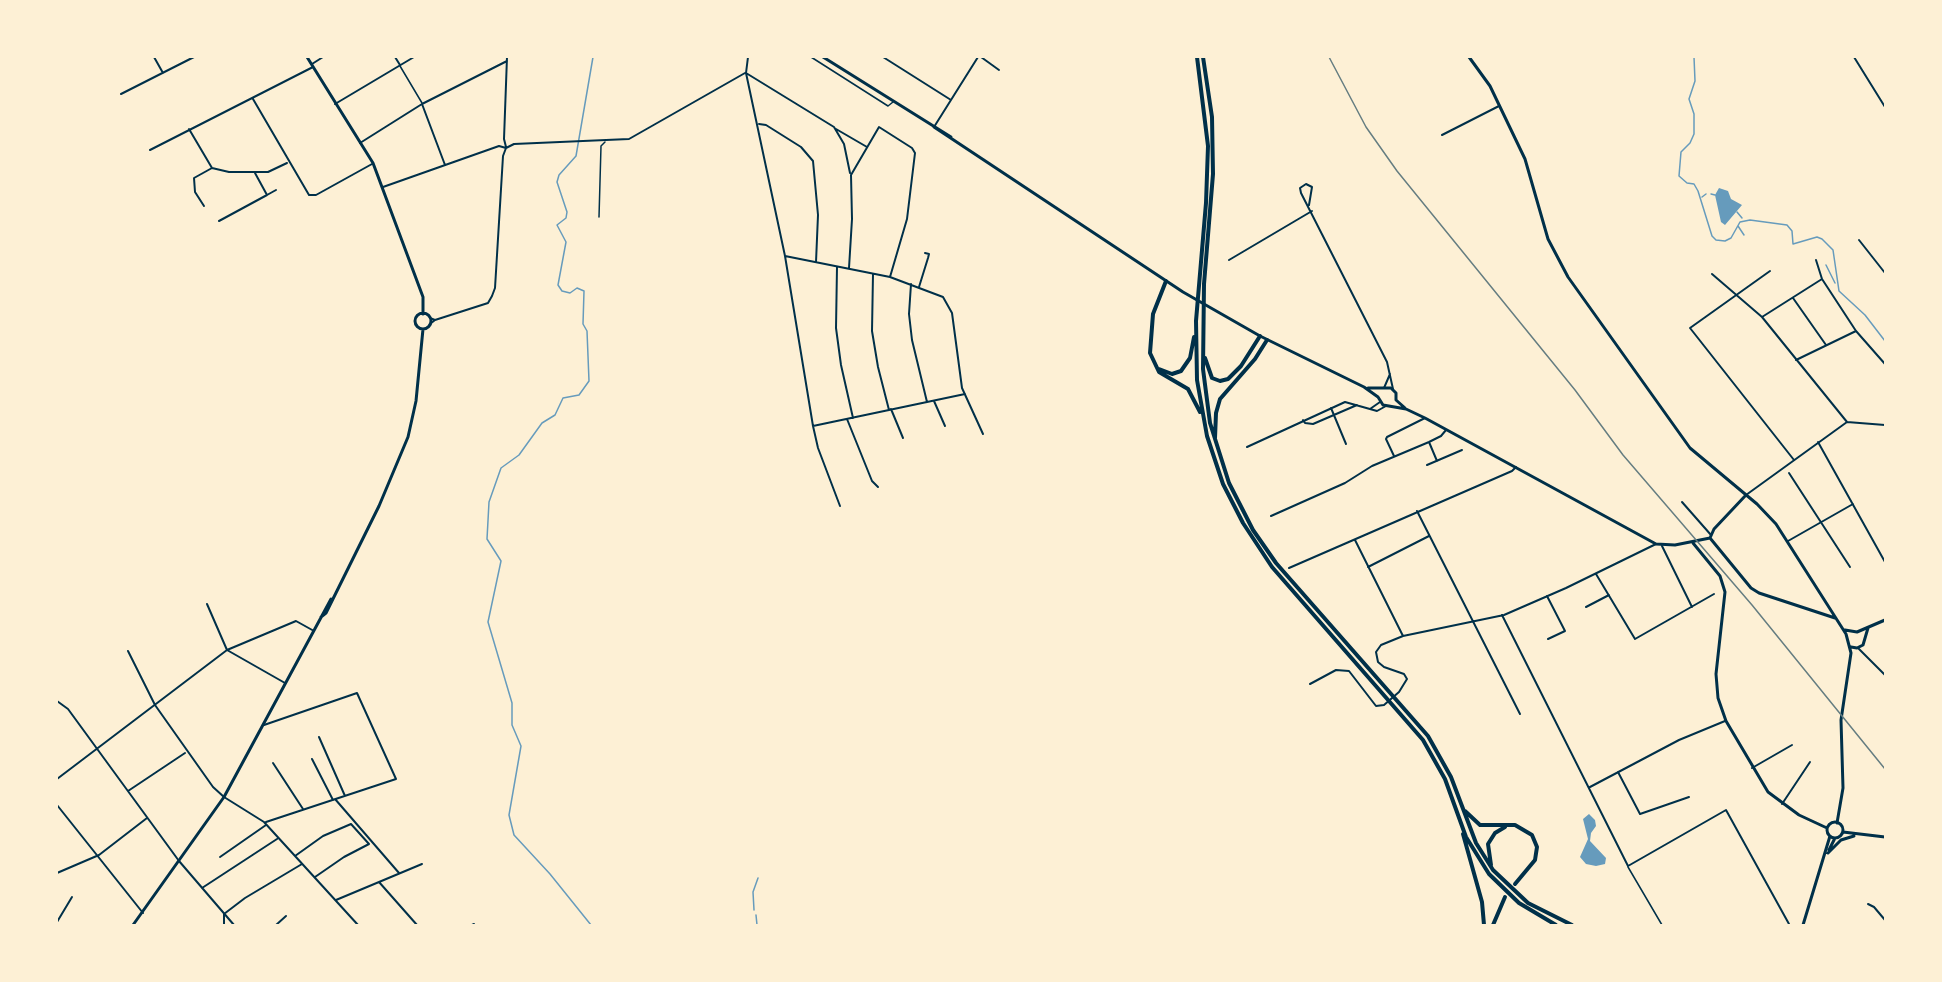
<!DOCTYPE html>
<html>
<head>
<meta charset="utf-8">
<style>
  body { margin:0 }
  #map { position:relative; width:1942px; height:982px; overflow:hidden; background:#fdf0d5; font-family:Mulish,sans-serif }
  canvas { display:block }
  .frame { position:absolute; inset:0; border:58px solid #fdf0d5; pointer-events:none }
</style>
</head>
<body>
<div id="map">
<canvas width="1942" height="982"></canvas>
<div class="frame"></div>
</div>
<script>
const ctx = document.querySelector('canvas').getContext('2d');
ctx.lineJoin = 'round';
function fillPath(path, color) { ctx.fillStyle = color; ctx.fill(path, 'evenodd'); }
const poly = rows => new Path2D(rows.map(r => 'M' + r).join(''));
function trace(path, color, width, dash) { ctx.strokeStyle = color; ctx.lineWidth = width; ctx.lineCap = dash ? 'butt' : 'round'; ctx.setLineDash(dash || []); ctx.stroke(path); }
fillPath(poly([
  [1719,188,1728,191,1731,199,1742,205,1725,225,1721,222,1715,195],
  [1589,814,1595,820,1596,826,1591,833,1590,841,1606,858,1605,864,1596,866,1586,864,1580,857,1588,839,1583,819]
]), '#669bbc');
trace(poly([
  [1694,57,1695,81,1689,99,1694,114,1694,134,1690,143,1681,152,1679,176,1687,183,1694,184,1698,191,1712,236,1716,240,1725,241,1731,238,1740,222,1750,220,1787,225,1792,231,1793,244,1817,237,1822,239,1833,250,1839,291,1865,315,1885,341],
  [1711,194,1715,195],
  [1702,197,1706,194],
  [1737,212,1742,218],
  [1738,226,1744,235],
  [1826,265,1835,283],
  [754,910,753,892,758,878],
  [756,915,757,925],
  [591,925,550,874,514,835,509,815,521,746,512,725,512,703,488,622,501,561,487,539,489,502,501,468,519,455,542,423,555,415,563,398,579,395,589,381,587,331,583,324,584,291,577,288,570,293,562,291,558,285,566,242,557,225,566,218,567,212,557,182,559,175,576,156,593,57]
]), '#669bbc', 1.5);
trace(poly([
  [811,57,888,106,893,102],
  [400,66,422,103],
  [599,217,601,146,605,142],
  [1628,867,1662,925]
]), '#003049', 1.5);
trace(poly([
  [154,57,163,73],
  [395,57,400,65],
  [748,57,746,73,785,256,813,426,818,448,840,506],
  [883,57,951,100],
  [981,57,999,70],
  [1854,57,1885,107],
  [312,64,323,57],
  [746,73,834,127,844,144,850,173],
  [121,94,194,57],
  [253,99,309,195,316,195,372,164],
  [335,104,414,57],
  [422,104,445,165],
  [759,124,766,125,801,147,813,161,818,215,816,262],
  [934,127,978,57],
  [189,129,212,168,229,172,268,172,287,163],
  [836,129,867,147],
  [1442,135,1499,106],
  [360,143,422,104,507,61],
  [506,147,504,139,507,57],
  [506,148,514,144,629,139,745,73],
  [150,150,313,67],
  [383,187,499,146,506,148],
  [267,195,276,190],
  [1309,205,1312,187,1306,184,1300,188,1301,193,1387,362,1393,389],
  [204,206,195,192,194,178,212,168],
  [219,221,267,195,255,173],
  [1859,240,1885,273],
  [785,256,890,277,943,297,952,313,962,388,983,434],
  [1229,260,1312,211],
  [1816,260,1822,279,1856,331,1885,364],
  [837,267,836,328,841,365,853,418],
  [849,268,852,219,851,175,879,127,912,148,915,153,907,219,890,277],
  [1770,271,1690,328,1794,460],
  [873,274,872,331,878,367,889,410],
  [1712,274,1762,317,1847,422],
  [911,284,909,314,912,340,927,402],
  [919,287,928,258,929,254,925,253],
  [1793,298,1826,345],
  [1762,317,1822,279],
  [430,318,435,320],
  [430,324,435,320,488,303,492,296,495,288,503,156,506,148],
  [1796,360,1856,331],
  [1384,388,1390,374],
  [934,401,945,426],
  [1331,408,1346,444],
  [891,409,903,438],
  [1370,409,1380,402],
  [847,419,872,481,878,487],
  [1303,420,1305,423,1313,424,1357,405],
  [813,426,965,394],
  [1429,442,1437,461],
  [1818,442,1885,562],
  [1247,447,1345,402,1377,411,1386,406],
  [1394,456,1386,439,1387,437,1425,418],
  [1427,465,1462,450],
  [1789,473,1850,567],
  [1746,495,1847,422,1885,425],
  [1682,502,1711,535],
  [1417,511,1520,714],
  [1271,516,1345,483,1372,466,1429,442,1441,436,1446,430],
  [1355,540,1403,636],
  [1788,541,1853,504],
  [1662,546,1692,607],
  [1368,567,1429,536],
  [1289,568,1512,471,1516,467],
  [1596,574,1635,639,1714,594],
  [1547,596,1565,631,1548,639],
  [207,604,227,650,285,683],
  [1586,607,1609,595],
  [1502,615,1628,866,1726,810,1789,924],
  [1858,648,1885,675],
  [128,651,155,705,213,787,224,797,264,822,358,925],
  [1310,684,1336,670,1349,671,1376,706,1384,705,1399,692,1407,679,1404,674,1384,667,1378,662,1376,652,1381,645,1403,636,1504,615,1566,588,1656,544],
  [57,701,68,709,179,861,234,925],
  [264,725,357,693,396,779,266,822],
  [319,737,345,796],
  [312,759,333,800],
  [273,763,303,809],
  [1752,768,1792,745],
  [1618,772,1640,814,1689,797],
  [57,779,227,650,296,621,314,631],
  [1590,787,1679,740,1725,721],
  [128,791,185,753],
  [335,799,399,873],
  [1782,804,1810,762],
  [57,805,143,913],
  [295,856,323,836,351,824,369,844,344,857,315,877],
  [220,857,266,825],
  [57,873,99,855,147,818],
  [379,882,417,925],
  [202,888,277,839],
  [336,900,422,864],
  [1868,904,1874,907,1885,920],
  [57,922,72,897],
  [224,925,224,914,245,898,302,864],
  [276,925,286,916],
  [472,925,474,924]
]), '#003049', 2);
trace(poly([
  [307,57,373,163,423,297,423,314],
  [823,57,951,137],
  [1469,57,1490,86,1525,159,1548,239,1568,277,1690,448,1757,504,1776,524,1846,634,1851,653,1841,720,1843,788,1837,823],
  [934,127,1183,292,1260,336,1364,387,1378,397,1383,405,1406,409,1425,418,1656,544,1675,545,1710,538],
  '415 321a8 8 0 1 1 16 0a8 8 0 1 1-16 0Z',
  [1368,388,1391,388,1396,393,1396,400,1405,408],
  [1710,538,1751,588,1759,593,1835,618],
  [1710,538,1714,529,1746,495],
  [1693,543,1720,576,1725,592,1716,674,1718,698,1726,721,1768,792,1799,815,1827,828],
  [321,617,326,613,379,506,408,437,416,401,423,329],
  [1845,630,1857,632,1885,620],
  [1851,647,1857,648,1863,645,1868,628],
  '1827 830a8 8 0 1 1 16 0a8 8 0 1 1-16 0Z',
  [1843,832,1885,837],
  [1829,850,1835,838],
  [1828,853,1841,840,1854,836],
  [133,925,224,797,331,599],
  [1803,925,1830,836]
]), '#003049', 3);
trace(poly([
  [1197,57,1208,146,1206,203,1196,321,1197,380,1207,436,1223,484,1243,523,1272,567,1423,740,1445,779,1466,837,1489,874,1519,903,1556,925],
  [1203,57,1212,117,1213,174,1204,284,1203,369,1210,423,1229,483,1253,530,1276,563,1428,736,1451,777,1476,843,1493,870,1528,903,1572,925],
  [1166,281,1153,314,1150,353,1159,372,1188,389,1200,412],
  [1205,358,1212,378,1220,381,1228,379,1241,366,1260,336],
  [1159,369,1172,374,1181,371,1190,358,1194,337],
  [1215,438,1216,413,1220,399,1255,359,1267,340],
  [1465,811,1480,825,1515,825,1532,835,1537,847,1535,860,1515,884],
  [1463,834,1482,902,1484,925],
  [1491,865,1488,844,1495,833,1505,827],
  [1493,925,1505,897]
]), '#003049', 4);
trace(poly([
  [1329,57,1366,127,1397,171,1575,390,1623,455,1752,605,1885,769]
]), '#657d81', 1.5);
</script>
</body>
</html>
